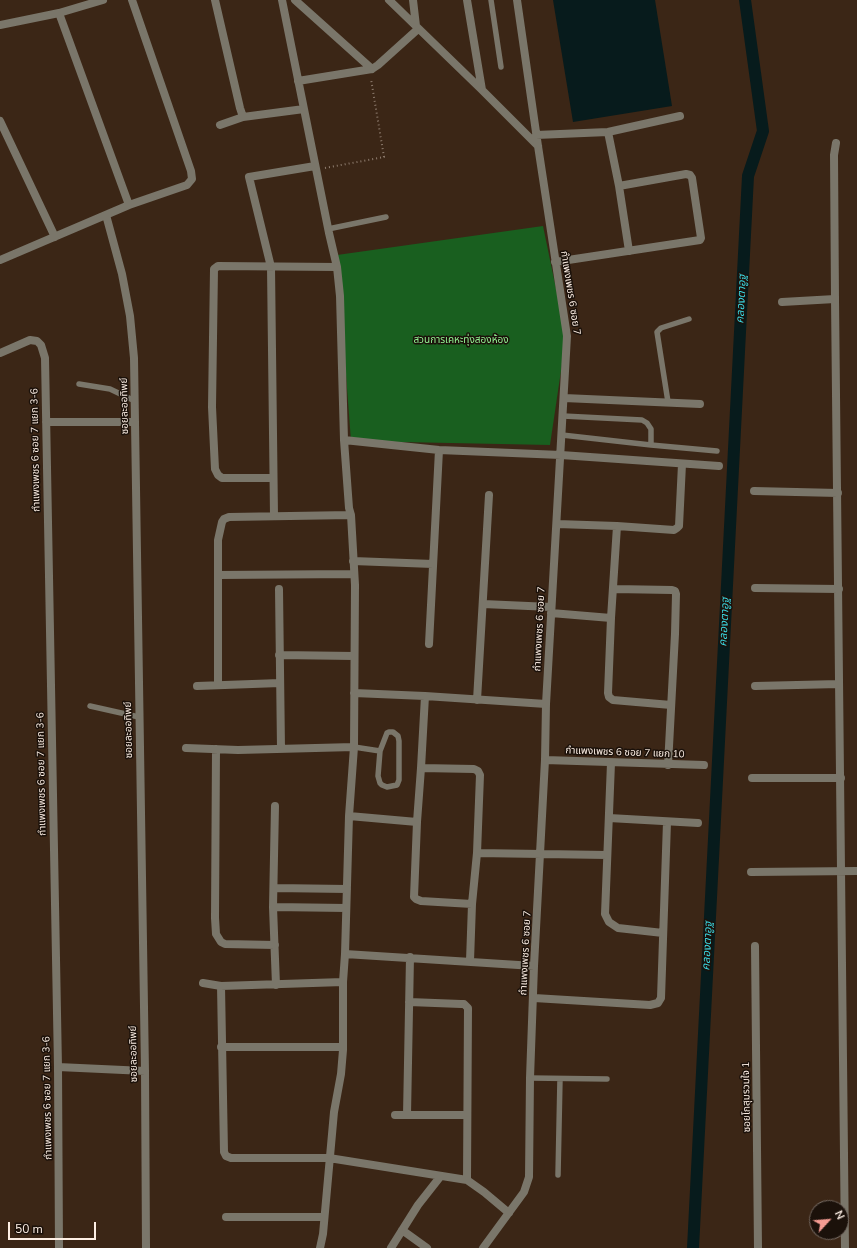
<!DOCTYPE html>
<html>
<head>
<meta charset="utf-8">
<style>
  body { margin:0 }
  #map { position:relative; width:857px; height:1248px; overflow:hidden; background:#3b2616; font-family:"Nunito Sans",sans-serif }
  canvas { display:block }
  .north { position:absolute; left:809px; top:1200px; width:40px; height:40px; box-sizing:border-box; background:#1b110a; border:1px solid #756a62; border-radius:50%; rotate:64deg; font-size:11px; font-weight:700; line-height:16px; text-align:center; color:#fdefe5 }
  .north::after { content:''; display:block; margin:auto; width:14px; height:18px; background:#f59c93; clip-path:polygon(50% 0,100% 100%,50% 72%,0 100%) }
  .scale { position:absolute; left:8px; top:1222px; width:88px; height:18px; box-sizing:border-box; border:2px solid #fdefe5; border-top:0; padding-left:5px; font-size:12px; line-height:14px; white-space:nowrap; color:#fdefe5; -webkit-text-stroke:3px #1b110a; paint-order:stroke }
</style>
</head>
<body>
<div id="map">
<canvas width="857" height="1248"></canvas>
<div class="north">N</div>
<div class="scale">50 m</div>
</div>
<script>
const ctx = document.querySelector('canvas').getContext('2d');
ctx.lineJoin = 'round';
function fillPath(path, color) { ctx.fillStyle = color; ctx.fill(path, 'evenodd'); }
const poly = rows => new Path2D(rows.map(r => 'M' + r).join(''));
function trace(path, color, width, dash) { ctx.strokeStyle = color; ctx.lineWidth = width; ctx.lineCap = dash ? 'butt' : 'round'; ctx.setLineDash(dash || []); ctx.stroke(path); }
function label(font, color, halo, rows, align = 'center') {
  ctx.font = font + ' "Nunito Sans","Noto Sans Thai",sans-serif'; ctx.lineWidth = 3; ctx.setLineDash([]); ctx.textBaseline = 'middle'; ctx.strokeStyle = halo; ctx.fillStyle = color; for (const [text, x, y, turn = 0] of rows) {
    ctx.save(); ctx.translate(x, y); ctx.rotate((+turn || 0) * Math.PI / 180); ctx.textAlign = isNaN(turn) ? turn : align; if (halo) ctx.strokeText(text, 0, 0); ctx.fillText(text, 0, 0); ctx.restore();
  }
}
fillPath(poly([
  [543,226,566,337,550,445,351,441,337,255]
]), '#195f1f');
fillPath(poly([
  [553,0,655,0,672,106,573,122]
]), '#071b1c');
trace(poly([
  [693,1248,748,176,763,131,745,0]
]), '#071b1c', 12);
trace(poly([
  [325,168,384,157,371,79]
]), '#8d7b6d', 2, [1, 3]);
trace(poly([
  [491,0,501,67],
  [328,229,386,217],
  [79,384,110,389,135,401],
  [668,402,657,332,661,328,689,319],
  [563,416,642,420,647,423,651,429,651,445],
  [562,435,651,445,717,451],
  [90,706,139,717],
  [354,747,380,751,387,733,389,732,393,732,398,736,399,741,399,780,397,785,387,787,382,785,380,783,378,776,380,751],
  [530,1078,607,1079],
  [558,1175,560,1079]
]), '#7a766a', 5.5);
trace(poly([
  [215,0,240,108,243,117,304,109],
  [282,0,329,233,337,267,340,296,344,440,349,508,351,515,355,585,354,747,349,816,345,954,343,982,343,1050,341,1074,334,1112,323,1234,320,1248],
  [295,0,372,69],
  [389,0,482,90],
  [413,0,416,26],
  [467,0,482,90,538,146],
  [59,13,129,205],
  [0,25,59,13,103,0],
  [298,81,372,69,378,65,418,29],
  [0,121,55,237],
  [220,125,243,117],
  [608,132,619,186,629,251],
  [536,135,608,132,680,116],
  [836,143,834,155,835,299,845,1248],
  [106,215,122,274,130,316,134,358,145,1071,146,1248],
  [0,260,129,205,187,185,192,179,191,171,132,0],
  [555,262,700,240,701,238,692,178,690,175,686,174,619,186],
  [782,302,835,299],
  [0,353,30,340,37,341,41,345,45,358,58,1067,59,1248],
  [564,398,700,404],
  [46,422,135,422],
  [344,440,439,450,561,455,719,466],
  [273,478,222,478,218,475,215,469,212,407,214,269,218,266,337,267],
  [754,491,838,493],
  [274,516,271,267,249,177,315,166],
  [557,524,617,526,674,530,677,528,679,526,682,464],
  [617,526,611,618,608,693,609,697,613,700,671,705],
  [353,561,433,564],
  [218,575,354,574],
  [755,588,839,589],
  [279,589,281,749],
  [614,589,672,590,675,591,676,594,675,634,668,765],
  [483,604,551,607],
  [551,613,611,618],
  [429,644,439,450],
  [279,655,354,656],
  [218,685,218,540,222,522,224,519,229,517,351,515],
  [197,686,280,683],
  [755,686,839,684],
  [354,693,425,696,546,704],
  [425,696,421,768,417,822,414,897,416,899,421,901,472,904],
  [477,700,489,495],
  [186,748,238,750,354,747],
  [216,749,215,918,216,934,221,942,225,944,275,945],
  [545,760,704,765],
  [611,763,605,914,609,922,618,928,663,933],
  [421,768,474,769,478,771,480,775,477,853],
  [752,778,841,778],
  [275,806,273,907,276,985],
  [349,816,417,822],
  [609,818,698,823],
  [751,872,857,871],
  [274,888,347,889],
  [273,907,346,908],
  [755,946,758,1248],
  [345,954,534,966],
  [470,961,472,904,477,853,607,855],
  [203,983,221,986,343,982],
  [221,986,224,1152,226,1156,231,1158,329,1158,467,1180,484,1192,509,1213],
  [534,998,650,1005,658,1003,661,998,667,822],
  [409,1002,461,1004,464,1004,468,1008,467,1180],
  [221,1047,343,1047],
  [58,1067,145,1071],
  [395,1115,467,1115],
  [407,1115,410,957],
  [226,1217,324,1217],
  [402,1230,427,1248],
  [391,1248,418,1205,440,1177],
  [483,1248,524,1192,529,1177,530,1078,534,966,545,760,546,704,567,336,538,146,517,0]
]), '#7a766a', 8);
label('10px', '#fdefe5', '#1b110a', [
  ["กำแพงเพชร 6 ซอย 7",570,293,81],
  ["ซอยละออทิพย์",125,406,-91],
  ["กำแพงเพชร 6 ซอย 7 แยก 3-6",36,450,-91],
  ["กำแพงเพชร 6 ซอย 7",540,629,-87],
  ["ซอยละออทิพย์",129,730,-91],
  ["กำแพงเพชร 6 ซอย 7 แยก 10",625,753,2],
  ["กำแพงเพชร 6 ซอย 7 แยก 3-6",42,774,-91],
  ["กำแพงเพชร 6 ซอย 7",526,953,-87],
  ["ซอยละออทิพย์",134,1054,-91],
  ["ซอยโกสุมรวมใจ 1",747,1097,-91],
  ["กำแพงเพชร 6 ซอย 7 แยก 3-6",48,1098,-91]
]);
label('10px', '#93f494', '#1b110a', [
  ["สวนการเคหะทุ่งสองห้อง",461,341]
]);
label('italic 11px', '#3bdce7', '#1b110a', [
  ["คลองตาอูฐ",742,299,-87],
  ["คลองตาอูฐ",725,622,-87],
  ["คลองตาอูฐ",708,946,-87]
]);
</script>
</body>
</html>
